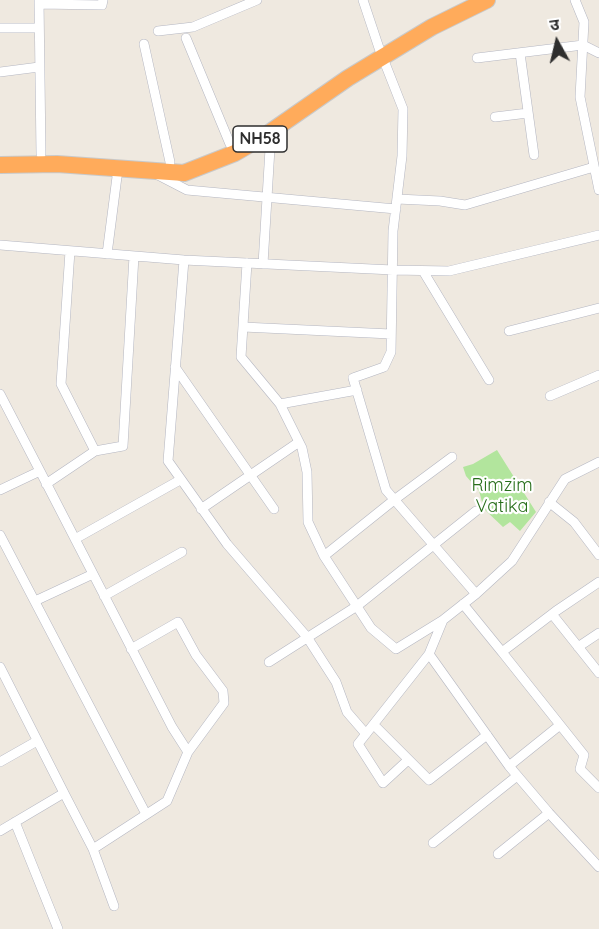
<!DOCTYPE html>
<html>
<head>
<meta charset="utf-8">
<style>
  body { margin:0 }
  #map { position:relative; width:599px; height:929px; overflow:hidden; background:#efe9e0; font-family:Quicksand,"Noto Sans Devanagari",sans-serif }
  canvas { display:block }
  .north { position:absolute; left:527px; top:12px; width:60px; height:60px; -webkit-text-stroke:4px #fff; paint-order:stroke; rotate:352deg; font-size:16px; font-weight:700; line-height:24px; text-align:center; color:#2e2e2e }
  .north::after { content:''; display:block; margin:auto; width:21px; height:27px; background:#2e2e2e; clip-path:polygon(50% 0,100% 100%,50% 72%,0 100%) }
</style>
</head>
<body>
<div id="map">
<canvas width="599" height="929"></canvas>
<div class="north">उ</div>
</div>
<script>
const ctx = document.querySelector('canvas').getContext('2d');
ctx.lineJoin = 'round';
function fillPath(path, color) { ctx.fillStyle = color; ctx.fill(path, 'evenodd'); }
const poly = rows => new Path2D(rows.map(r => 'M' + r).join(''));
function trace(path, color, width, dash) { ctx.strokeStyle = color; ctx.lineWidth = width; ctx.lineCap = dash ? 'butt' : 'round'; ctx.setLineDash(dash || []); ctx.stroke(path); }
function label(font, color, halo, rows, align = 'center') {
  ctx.font = font + ' Quicksand,sans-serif'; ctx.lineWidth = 4.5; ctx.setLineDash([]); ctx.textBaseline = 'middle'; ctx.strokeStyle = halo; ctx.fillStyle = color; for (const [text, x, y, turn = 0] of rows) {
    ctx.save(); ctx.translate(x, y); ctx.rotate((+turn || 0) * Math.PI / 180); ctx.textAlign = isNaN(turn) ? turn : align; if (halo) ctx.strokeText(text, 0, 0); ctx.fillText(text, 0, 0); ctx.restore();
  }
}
fillPath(poly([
  [497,450,536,512,520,531,510,522,503,527,484,509,479,491,466,476,463,467,473,464]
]), '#b2e59d');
const street = poly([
  [39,0,41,154],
  [363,0,379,48,403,109,402,156,393,231,391,352,384,367,353,378,386,490,476,594,512,561,565,479,599,462],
  [575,0,584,22,580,97,599,190],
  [39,4,102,5,103,0],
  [0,28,39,28],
  [158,31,193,27,257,0],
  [186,38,230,144],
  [144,44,170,162],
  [520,53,534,155],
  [477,58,583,45,599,53],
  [0,72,39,67],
  [495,117,528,113],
  [158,175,187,190,396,209],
  [397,199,440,201,465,205,594,167],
  [0,245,184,260,393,270,449,271,599,235],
  [70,251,61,384,95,451],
  [107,254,118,169],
  [184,260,168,461,227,544,307,637,336,682,347,712,366,734],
  [247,263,241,357,280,404,357,390],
  [263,264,271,132],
  [423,271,489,380],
  [243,327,391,334],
  [509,331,599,308],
  [175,367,274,509],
  [0,394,40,471,0,490],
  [550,396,599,375],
  [280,404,302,448,307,472,308,522,324,556,371,628,396,649,443,620],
  [40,471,172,727,188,752,167,801,93,849,64,793],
  [46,484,95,451,123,446,134,256],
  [549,502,574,522,599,555],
  [201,509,299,442],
  [0,535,146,814],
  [75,539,180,480],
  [324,556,394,500,452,457],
  [599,582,556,611,502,652,584,755,580,769,599,788],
  [104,596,182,552],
  [35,601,93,574],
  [463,604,502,652],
  [552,614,599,673],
  [578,647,599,633],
  [131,649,178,622,196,655,223,691,224,703,188,752],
  [429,654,509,766,549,813,599,867],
  [269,662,357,606,476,511],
  [0,667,64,793,0,831],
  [374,725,429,780,487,735],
  [408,760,383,783,358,744,429,654,443,620,476,594],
  [0,762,37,741],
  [509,766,560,725],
  [15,822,58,929],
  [433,843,517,776],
  [93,849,114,906],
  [498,854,549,813]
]);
const highway = poly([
  [0,165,57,164,184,173,235,153,266,135,348,78,432,27,487,0]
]);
trace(street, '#b4b6c1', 10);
trace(highway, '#c9c9c9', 18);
trace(street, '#fff', 9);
trace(highway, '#ffab5b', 16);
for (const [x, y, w] of [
  [260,139,54]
]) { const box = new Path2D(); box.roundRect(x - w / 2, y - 13, w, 26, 4.5); ctx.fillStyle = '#fff'; ctx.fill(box); trace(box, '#2e2e2e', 1.5); }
label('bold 16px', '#2e2e2e', null, [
  ["NH58",260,139]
]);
label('18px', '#276e1a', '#fff', [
  ["Rimzim",502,486],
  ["Vatika",502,507]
]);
</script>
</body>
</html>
